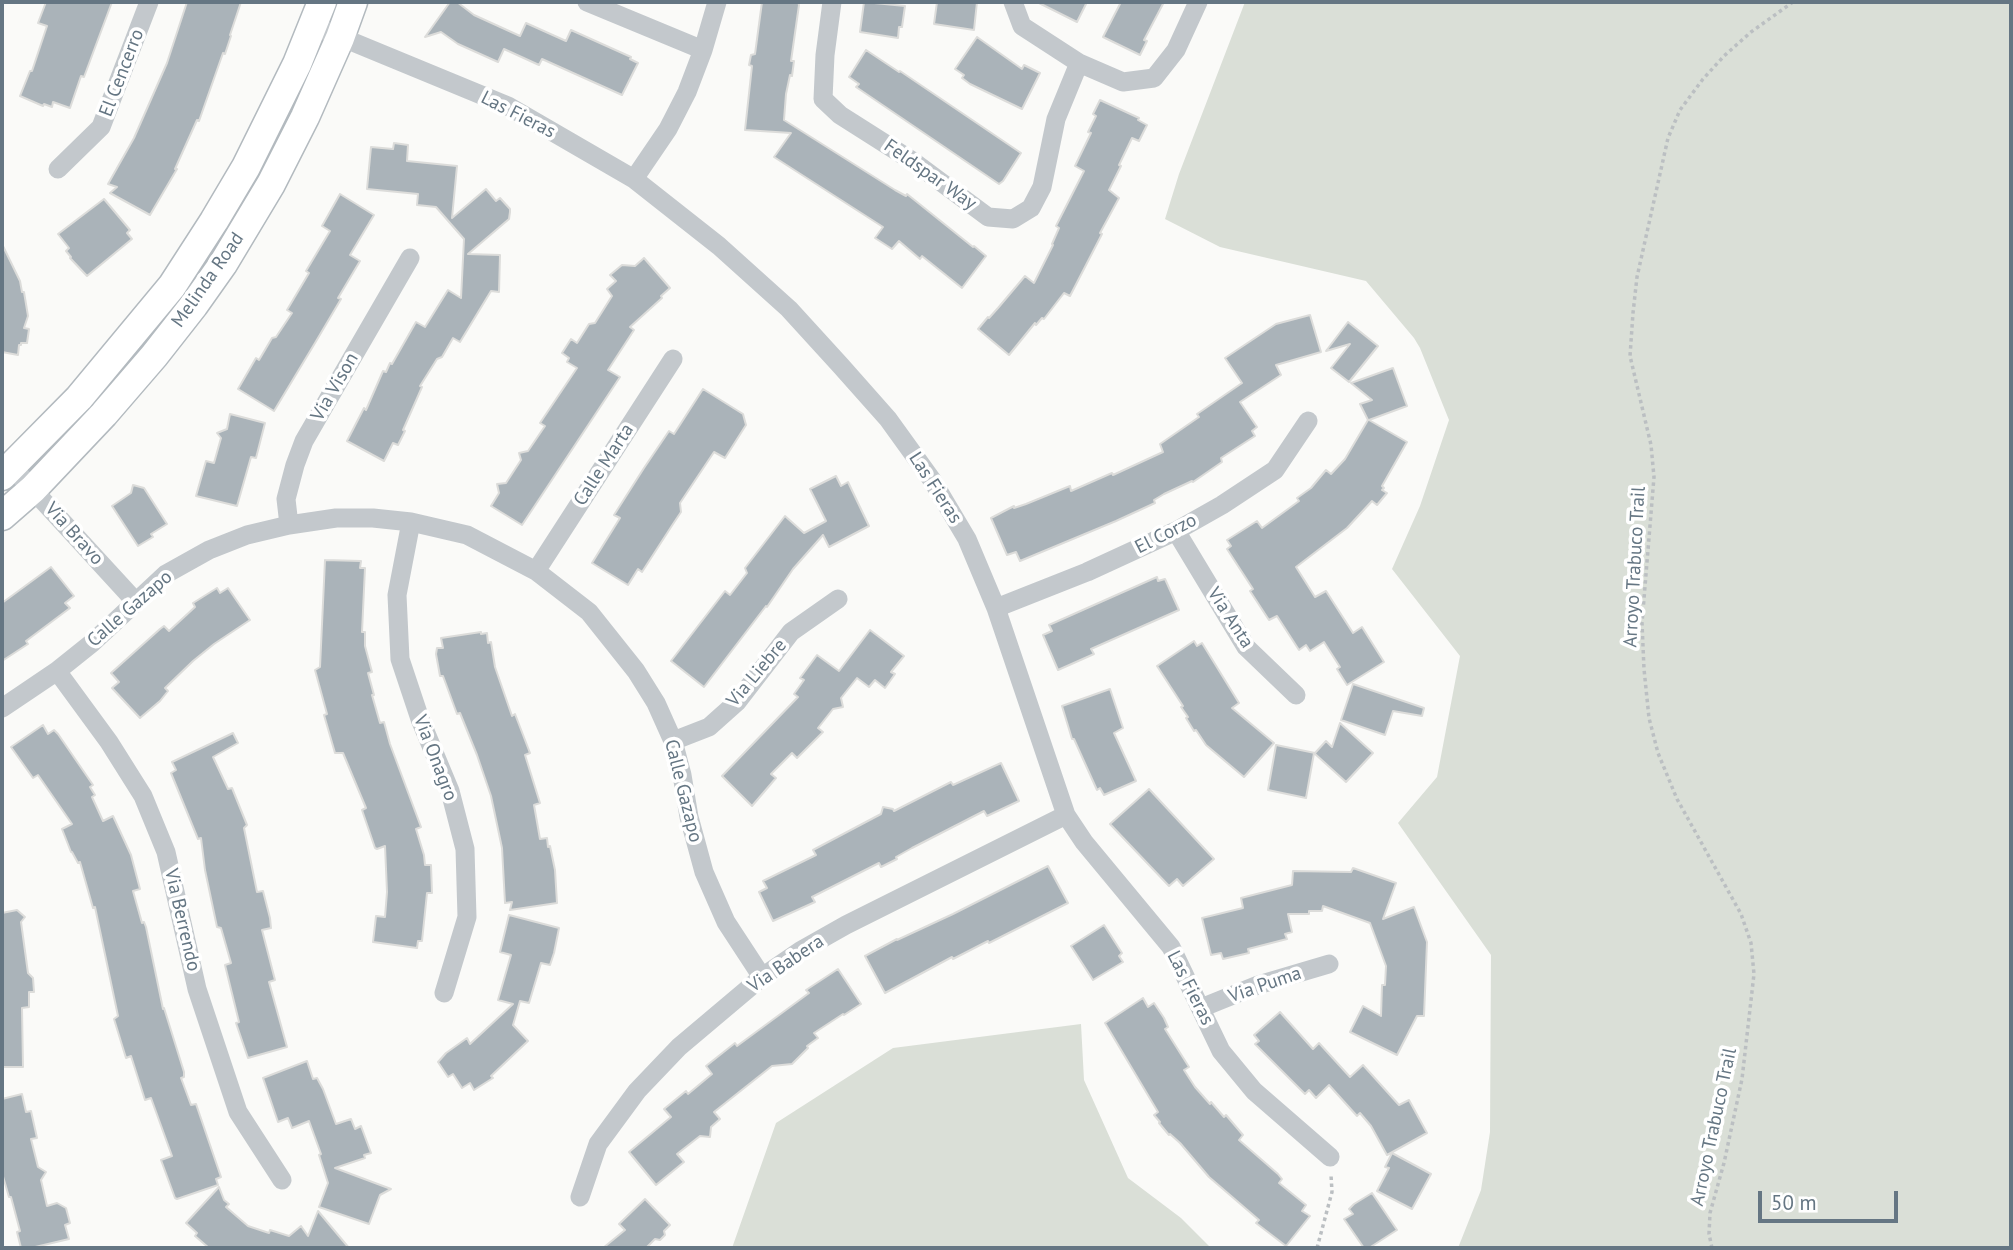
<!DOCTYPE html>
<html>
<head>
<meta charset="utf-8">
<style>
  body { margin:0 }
  #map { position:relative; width:2013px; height:1250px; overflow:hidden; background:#fafaf8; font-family:"PT Sans",sans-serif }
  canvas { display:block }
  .frame { position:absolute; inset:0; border:4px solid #657683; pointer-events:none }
  .scale { position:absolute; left:1758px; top:1191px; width:140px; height:32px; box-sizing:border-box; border:4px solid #657683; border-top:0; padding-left:9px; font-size:21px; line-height:24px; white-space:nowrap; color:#657683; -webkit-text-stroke:5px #fff; paint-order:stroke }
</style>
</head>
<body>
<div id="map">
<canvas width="2013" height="1250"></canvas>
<div class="frame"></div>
<div class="scale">50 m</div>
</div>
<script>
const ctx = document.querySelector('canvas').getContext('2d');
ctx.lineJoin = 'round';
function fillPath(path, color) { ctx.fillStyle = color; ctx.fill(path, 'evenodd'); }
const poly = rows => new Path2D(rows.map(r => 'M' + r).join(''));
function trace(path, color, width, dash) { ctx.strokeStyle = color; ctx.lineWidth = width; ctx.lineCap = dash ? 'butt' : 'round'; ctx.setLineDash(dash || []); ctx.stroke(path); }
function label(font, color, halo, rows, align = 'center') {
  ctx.font = font + ' "PT Sans",sans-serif'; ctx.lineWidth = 7; ctx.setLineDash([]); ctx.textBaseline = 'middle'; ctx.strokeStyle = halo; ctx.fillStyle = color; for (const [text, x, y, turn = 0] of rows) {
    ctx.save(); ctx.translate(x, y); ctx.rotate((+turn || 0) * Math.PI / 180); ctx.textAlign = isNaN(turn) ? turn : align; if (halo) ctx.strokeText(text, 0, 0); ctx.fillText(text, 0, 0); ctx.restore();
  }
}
fillPath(poly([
  [1245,2,2011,2,2011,1248,1458,1248,1481,1190,1490,1132,1491,955,1398,823,1437,777,1460,656,1392,569,1420,506,1449,420,1420,348,1414,338,1366,281,1220,247,1165,219,1179,174],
  [1081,1024,1084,1080,1128,1178,1181,1218,1211,1248,732,1248,776,1123,893,1048]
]), '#dadfd7');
const building = poly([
  [46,2,112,2,84,77,81,76,70,108,53,102,52,107,44,104,43,106,20,96,30,71,32,71,47,26,38,23,46,2],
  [187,2,241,2,230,35,231,36,225,54,223,53,199,121,197,120,179,160,175,169,177,169,150,215,110,193,117,187,108,184,134,138,167,63,187,2],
  [450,2,457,2,474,15,520,36,526,23,566,41,571,30,631,57,630,59,638,63,622,95,542,59,539,65,504,49,498,62,458,44,441,32,425,37,450,2],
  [762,2,798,2,799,5,791,61,794,61,792,76,790,75,786,94,784,120,895,190,906,196,907,194,973,247,974,246,986,256,962,288,922,256,920,259,899,241,892,249,875,238,883,227,774,157,791,133,745,130,752,66,749,65,751,55,755,54,762,2],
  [864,2,905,6,902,27,899,27,898,38,860,32,864,2],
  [937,2,977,2,974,30,934,24,937,2],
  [1037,2,1087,2,1077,22,1037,2],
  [1121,2,1164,2,1144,40,1147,41,1140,55,1103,37,1121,2],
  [977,37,1022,69,1024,65,1040,73,1022,109,970,84,962,78,964,75,955,69,977,37],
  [866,50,899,72,900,71,1021,153,1003,181,999,184,856,87,859,84,849,77,866,50],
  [1100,100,1139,118,1138,120,1147,125,1139,141,1132,138,1119,165,1121,166,1109,190,1119,198,1100,233,1102,234,1070,296,1064,293,1044,319,1042,318,1036,325,1035,323,1009,355,978,329,988,317,989,318,998,308,1025,276,1034,283,1053,245,1052,244,1059,228,1056,226,1084,171,1075,166,1091,133,1088,132,1096,116,1093,114,1100,100],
  [394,143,408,145,407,161,457,166,452,218,486,189,496,201,500,198,510,209,510,212,509,219,468,254,500,255,499,292,491,291,460,342,453,338,442,357,437,359,420,386,422,387,403,430,405,431,398,445,393,443,384,461,347,441,364,408,366,410,383,371,386,372,390,363,392,364,416,322,425,327,448,290,461,298,464,239,436,207,417,205,418,194,367,189,371,147,393,149,394,143],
  [340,194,374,215,350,255,360,261,338,298,341,299,315,343,274,411,238,389,256,358,259,360,272,338,276,337,292,313,287,310,309,273,306,271,330,231,322,226,340,194],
  [104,199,130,230,127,233,132,239,87,276,70,258,71,257,66,251,69,248,58,234,104,199],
  [2,244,20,281,22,292,24,292,28,316,24,328,29,329,27,343,21,343,21,345,19,345,18,355,2,352,2,244],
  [644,258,670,288,661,296,662,298,630,327,634,330,608,370,620,377,522,525,491,506,499,493,497,484,506,483,521,460,519,453,528,451,545,426,540,423,577,368,567,362,569,358,562,353,571,339,577,343,589,324,595,323,612,296,607,289,616,281,610,275,622,265,635,266,644,258],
  [1310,315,1321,352,1276,365,1281,375,1240,402,1257,427,1252,431,1255,436,1221,458,1222,462,1193,482,1192,481,1164,494,1154,500,1155,503,1116,521,1020,561,1016,552,1007,555,991,518,1014,506,1014,508,1026,504,1070,486,1071,491,1112,473,1113,475,1163,452,1160,444,1199,417,1197,414,1242,383,1225,358,1276,324,1310,315],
  [1348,322,1378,346,1349,382,1331,368,1350,344,1326,351,1348,322],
  [1393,368,1407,406,1369,420,1407,442,1382,486,1384,488,1382,490,1387,493,1377,505,1372,501,1347,528,1296,567,1315,597,1326,591,1353,633,1362,627,1384,662,1347,685,1337,669,1340,667,1324,642,1310,651,1306,645,1299,650,1277,616,1269,620,1250,591,1253,589,1227,549,1231,546,1227,540,1257,521,1262,528,1299,501,1297,498,1311,488,1326,470,1331,474,1345,459,1368,420,1360,404,1372,400,1351,383,1393,368],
  [703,389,743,414,746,425,725,458,714,452,680,503,681,512,673,524,642,572,638,569,628,585,592,563,620,518,614,515,644,468,669,431,674,434,703,389],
  [230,414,265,423,256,458,251,457,237,506,196,496,206,461,214,463,221,438,217,433,227,429,230,414],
  [836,476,841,486,848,482,869,526,829,547,823,535,793,569,767,607,766,606,704,687,671,661,725,591,730,595,747,573,745,568,785,516,804,533,826,521,810,489,836,476],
  [133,485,144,488,167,524,151,534,153,537,138,546,112,506,131,493,133,485],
  [325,560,361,561,360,568,365,568,362,632,365,632,365,646,372,672,368,673,374,695,372,695,380,723,384,722,390,744,421,827,416,829,424,855,425,865,431,865,432,893,427,893,422,941,418,941,417,948,373,942,376,916,385,917,387,892,385,846,377,849,375,848,362,810,366,808,343,753,335,753,324,715,327,714,315,670,320,667,325,560],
  [51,567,74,596,65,603,70,608,26,641,28,644,2,661,2,603,51,567],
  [1157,577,1158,581,1165,579,1179,610,1091,649,1094,654,1058,670,1043,635,1052,631,1049,625,1157,577],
  [217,588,220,593,228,588,250,620,214,644,193,661,165,688,168,691,160,701,140,718,112,688,119,682,111,673,160,629,164,626,169,631,195,607,193,603,217,588],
  [870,630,904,656,891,672,895,674,885,688,875,680,869,687,857,678,841,698,843,707,833,709,818,728,823,732,797,758,792,753,771,774,776,778,752,806,722,776,798,697,794,694,804,680,800,678,817,655,839,671,870,630],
  [481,632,481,634,487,633,488,643,491,642,495,667,512,716,515,714,530,753,525,755,540,803,534,805,540,839,547,838,548,847,550,846,555,870,557,903,510,910,512,902,505,903,502,848,491,796,477,755,460,713,457,714,443,676,440,676,436,654,437,648,443,648,441,638,481,632],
  [1194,641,1197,646,1202,643,1239,703,1232,708,1274,743,1244,777,1206,745,1196,730,1194,731,1186,718,1188,717,1181,707,1183,706,1157,666,1194,641],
  [1353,684,1424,708,1422,716,1393,711,1385,735,1341,720,1353,684],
  [1110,689,1123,728,1114,733,1136,781,1104,795,1100,788,1097,790,1074,739,1072,739,1062,706,1110,689],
  [1340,723,1373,753,1346,782,1314,753,1306,798,1268,790,1276,745,1315,753,1326,741,1332,747,1340,723],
  [43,725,48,734,54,730,58,734,93,785,90,787,95,795,92,797,103,821,113,816,131,855,140,889,133,891,142,923,144,922,146,927,163,1009,164,1008,184,1072,184,1077,181,1078,191,1105,196,1104,221,1177,216,1179,218,1185,177,1199,175,1198,161,1160,172,1156,151,1098,145,1100,131,1056,126,1058,114,1019,118,1016,95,907,93,908,80,862,78,863,72,852,71,852,62,829,72,824,38,775,33,778,11,747,43,725],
  [233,733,238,743,213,757,228,789,232,788,247,825,244,828,257,892,263,891,270,918,271,928,262,930,275,980,269,982,287,1047,248,1058,236,1023,239,1022,225,965,231,963,221,928,217,927,205,870,201,838,198,839,171,773,176,770,172,762,233,733],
  [1001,763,1019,801,987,816,984,811,912,848,896,857,897,859,881,867,879,863,812,897,815,902,773,921,759,892,767,888,763,881,816,855,813,850,881,814,883,807,893,809,894,811,951,782,953,785,1001,763],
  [1149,789,1214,859,1183,886,1177,879,1169,886,1110,824,1149,789],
  [1048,866,1068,903,989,943,988,941,953,959,952,957,885,993,865,956,897,939,897,940,953,914,1048,866],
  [1353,868,1396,883,1383,919,1414,907,1427,942,1424,1016,1417,1016,1397,1055,1350,1032,1363,1006,1381,1016,1382,985,1385,985,1386,966,1370,923,1323,906,1322,911,1309,911,1309,914,1288,914,1292,932,1285,934,1287,939,1248,949,1249,953,1223,959,1221,953,1211,955,1202,918,1243,908,1241,898,1292,885,1293,871,1351,872,1353,868],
  [17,910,25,917,21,922,28,973,33,978,34,992,29,992,29,1007,22,1008,23,1067,2,1067,2,913,17,910],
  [509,915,559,928,554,953,550,965,541,963,529,1003,520,1001,513,1025,528,1041,491,1076,493,1078,474,1090,470,1083,462,1088,453,1074,448,1077,438,1062,446,1053,467,1038,470,1044,513,1004,498,1000,511,955,500,952,509,915],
  [1104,925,1122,953,1119,956,1123,962,1093,980,1071,946,1104,925],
  [838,969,861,1004,844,1015,843,1014,814,1033,818,1038,807,1046,808,1048,792,1064,772,1066,714,1112,720,1119,711,1127,710,1137,700,1136,677,1154,684,1162,656,1185,629,1152,671,1117,664,1109,686,1091,688,1094,712,1074,706,1066,735,1043,737,1046,809,993,806,990,838,969],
  [1143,998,1148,1007,1154,1003,1164,1018,1168,1027,1165,1029,1189,1067,1184,1070,1195,1087,1210,1104,1211,1102,1224,1117,1226,1115,1243,1135,1239,1140,1278,1174,1282,1179,1279,1183,1306,1205,1302,1211,1310,1216,1286,1246,1256,1223,1259,1220,1209,1177,1180,1143,1170,1134,1169,1135,1159,1123,1160,1122,1154,1115,1158,1112,1105,1023,1143,998],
  [1280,1012,1313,1049,1319,1043,1350,1077,1363,1065,1399,1105,1409,1100,1427,1133,1387,1155,1371,1126,1360,1113,1357,1116,1329,1085,1316,1098,1309,1090,1305,1094,1255,1044,1259,1041,1254,1035,1280,1012],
  [307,1061,313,1079,317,1078,323,1089,336,1124,351,1119,355,1129,361,1126,371,1153,364,1155,365,1158,335,1168,391,1189,380,1195,369,1224,319,1207,328,1183,319,1155,321,1154,309,1121,292,1128,288,1118,278,1122,263,1078,307,1061],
  [22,1094,26,1112,31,1111,37,1138,31,1139,38,1167,46,1172,41,1180,47,1206,57,1203,66,1208,70,1223,65,1225,69,1239,31,1248,21,1248,17,1232,20,1231,11,1197,9,1197,2,1173,2,1099,22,1094],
  [1392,1153,1431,1174,1412,1209,1377,1191,1389,1168,1385,1167,1392,1153],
  [219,1187,224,1200,229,1204,226,1207,248,1226,269,1233,270,1230,289,1236,301,1226,308,1236,318,1211,349,1248,209,1248,195,1236,197,1233,186,1223,219,1187],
  [1372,1193,1397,1230,1369,1248,1364,1248,1344,1219,1353,1214,1349,1209,1354,1204,1372,1193],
  [645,1199,670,1225,664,1231,665,1235,660,1240,655,1239,646,1248,603,1248,625,1230,619,1224,645,1199]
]);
fillPath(building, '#aab3b9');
trace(building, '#dcdcda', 2);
const secondary = poly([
  [2,476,79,398,172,286,214,221,246,167,297,64,322,2],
  [2,516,33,489,104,414,154,356,194,305,223,264,271,184,305,117,340,38,353,2]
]);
trace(secondary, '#b3babf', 31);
trace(poly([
  [1317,1248,1332,1192,1331,1175],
  [1712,1248,1709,1234,1710,1213,1724,1163,1742,1079,1754,974,1751,943,1741,914,1677,799,1658,753,1649,718,1644,669,1642,623,1654,477,1651,445,1630,356,1633,313,1637,277,1668,138,1680,110,1703,79,1724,56,1751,32,1793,2]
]), '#bbbfc2', 3.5, [3.5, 3.5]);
trace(poly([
  [587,2,703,50],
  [832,2,825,55,823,99,840,115,914,162,988,217,1013,219,1031,208,1042,187,1056,119,1079,63],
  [1013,2,1022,26,1079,63,1123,82,1154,78,1176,50,1198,2],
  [314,26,508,106,634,179,719,246,789,309,841,366,888,419,932,480,967,539,996,608,1066,815,1084,842,1171,947,1221,1051,1254,1091,1330,1157],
  [58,169,101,127,149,2],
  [634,179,668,129,687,92,703,50,717,2],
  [12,467,135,601],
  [411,522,397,595,400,659,420,719,450,791,465,849,467,917,444,993],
  [289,525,286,499,295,465,304,441,410,258],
  [1176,531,1246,647,1296,695],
  [536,571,673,359],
  [996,608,1087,572,1176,531,1222,505,1275,470,1308,421],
  [57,671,109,742,143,796,166,852,197,989,238,1112,282,1180],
  [2,708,57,671,92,643,166,574,209,550,247,535,289,525,336,518,373,518,411,522,467,535,536,571,589,612,636,671,656,703,673,741,682,775,689,817,704,872,726,922,762,977],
  [673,741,709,727,737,702,791,632,838,599],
  [1201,1008,1258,985,1329,964],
  [580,1197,598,1144,637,1091,679,1047,762,977,800,951,846,925,1066,815]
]), '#c3c8cc', 19);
trace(secondary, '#fff', 28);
label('19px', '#657683', '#fff', [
  ["El Cencerro",122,73,-69],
  ["Las Fieras",518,115,27],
  ["Feldspar Way",930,175,35],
  ["Melinda Road",208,280,-55],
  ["Via Vison",335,387,-60],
  ["Calle Marta",604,465,-57],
  ["Las Fieras",935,488,57],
  ["Via Bravo",74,534,48],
  ["El Corzo",1166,534,-27],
  ["Arroyo Trabuco Trail",1635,567,-87],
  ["Calle Gazapo",130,609,-41],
  ["Via Anta",1230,618,57],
  ["Via Liebre",757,673,-50],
  ["Via Onagro",435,758,69],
  ["Calle Gazapo",683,791,76],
  ["Via Berrendo",182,920,77],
  ["Via Babera",786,964,-34],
  ["Via Puma",1265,985,-19],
  ["Las Fieras",1190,988,63],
  ["Arroyo Trabuco Trail",1714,1127,-78]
]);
</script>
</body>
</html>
